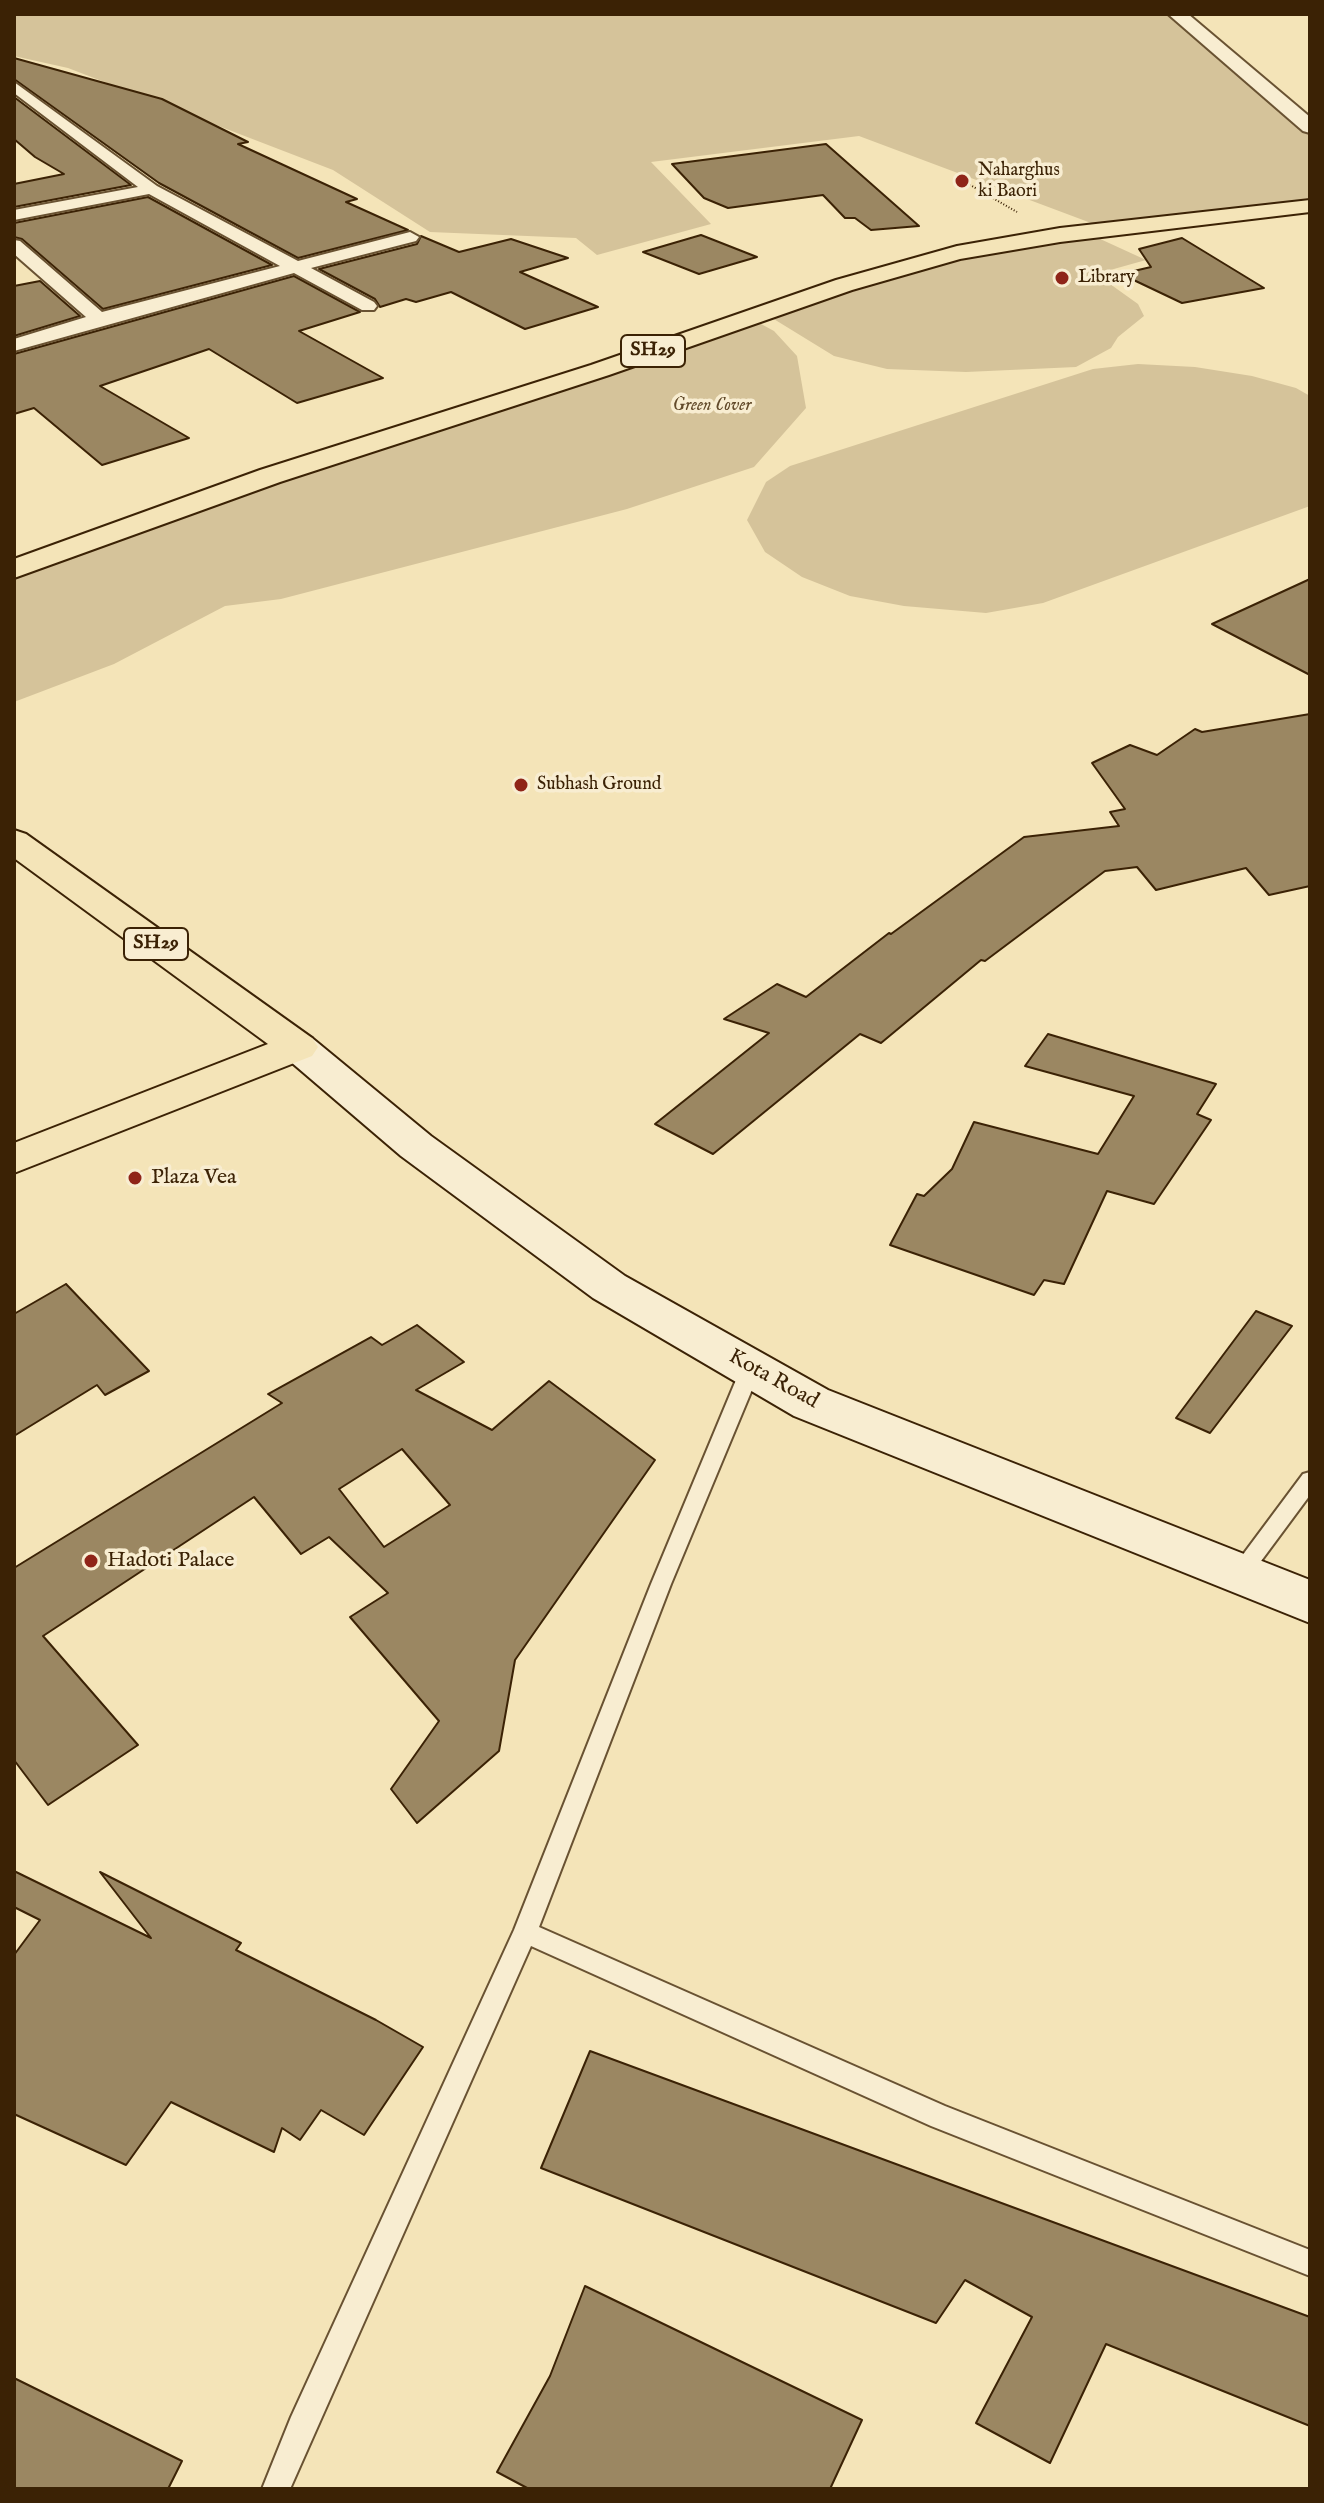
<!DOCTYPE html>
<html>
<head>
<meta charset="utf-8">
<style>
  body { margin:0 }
  #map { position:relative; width:1324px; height:2503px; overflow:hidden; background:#f4e4b8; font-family:"IM FELL English",serif }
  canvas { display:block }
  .frame { position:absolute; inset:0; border:16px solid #3b2205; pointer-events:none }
</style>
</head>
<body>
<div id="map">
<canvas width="1324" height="2503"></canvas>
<div class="frame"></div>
</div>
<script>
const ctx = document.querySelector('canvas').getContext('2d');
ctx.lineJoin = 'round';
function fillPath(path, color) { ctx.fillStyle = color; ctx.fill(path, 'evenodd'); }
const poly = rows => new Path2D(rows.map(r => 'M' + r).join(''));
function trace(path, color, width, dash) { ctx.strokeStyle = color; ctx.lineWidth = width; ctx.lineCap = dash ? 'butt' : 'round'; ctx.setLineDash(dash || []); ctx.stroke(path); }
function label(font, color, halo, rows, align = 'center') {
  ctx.font = font + ' "IM FELL English",serif'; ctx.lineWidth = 7; ctx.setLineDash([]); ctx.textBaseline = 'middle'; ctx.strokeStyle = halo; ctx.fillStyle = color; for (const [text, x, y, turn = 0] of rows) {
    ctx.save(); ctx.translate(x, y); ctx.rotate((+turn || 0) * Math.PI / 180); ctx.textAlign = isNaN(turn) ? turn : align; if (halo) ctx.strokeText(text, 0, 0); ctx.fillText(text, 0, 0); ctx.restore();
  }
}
fillPath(poly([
  [14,14,1177,14,1310,127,1310,205,1107,229,859,136,651,162,711,224,597,255,576,238,430,232,333,170,68,68,14,56],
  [1085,232,1146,260,1096,274,1138,304,1144,316,1118,337,1111,348,1076,367,966,372,887,369,834,356,764,313,957,253],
  [750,318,774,331,797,356,806,408,754,467,627,509,281,599,225,606,114,664,14,702,14,571],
  [1138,364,1195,367,1252,376,1296,388,1310,396,1310,506,1043,603,986,613,904,606,850,596,802,577,765,552,747,520,766,482,790,466,1093,369]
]), '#d5c39a');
const building = poly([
  [14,58,162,99,248,142,238,144,357,199,346,202,408,230,298,258,159,183,14,79,14,58],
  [14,97,131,185,14,207,14,184,64,174,35,157,14,139,14,97],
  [826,144,919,226,871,230,855,218,845,218,823,195,728,208,704,198,672,164,826,144],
  [148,197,272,265,103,309,22,239,14,237,14,223,148,197],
  [701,235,757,257,699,274,643,252,701,235],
  [421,236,459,252,511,239,568,258,520,272,598,307,525,329,451,292,416,302,406,299,380,307,375,299,319,269,417,244,421,236],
  [1182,238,1264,288,1182,303,1121,274,1151,267,1139,249,1182,238],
  [294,276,360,312,299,331,383,378,297,403,209,349,100,386,189,438,102,465,34,408,14,414,14,354,294,276],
  [40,281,80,316,14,336,14,286,40,281],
  [1310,579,1310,675,1212,624,1310,579],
  [1310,714,1310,886,1269,895,1246,868,1156,890,1137,867,1105,871,985,961,981,960,881,1043,860,1034,713,1154,655,1124,769,1033,724,1019,777,984,806,997,889,933,891,934,1024,837,1119,826,1110,812,1125,809,1092,763,1130,745,1157,755,1195,729,1202,732,1310,714],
  [1048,1034,1216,1084,1197,1114,1211,1120,1154,1204,1107,1191,1064,1284,1044,1280,1034,1295,890,1245,917,1194,924,1196,952,1169,974,1122,1098,1154,1134,1096,1025,1066,1048,1034],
  [66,1284,149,1371,105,1395,97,1385,14,1436,14,1314,66,1284],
  [1256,1311,1292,1326,1210,1433,1176,1418,1256,1311],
  [417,1325,464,1362,416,1390,492,1430,549,1381,655,1460,515,1660,499,1751,417,1823,391,1789,439,1721,350,1617,388,1593,329,1537,301,1554,254,1497,43,1636,138,1745,48,1805,14,1760,14,1568,282,1403,268,1394,371,1337,382,1345,417,1325],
  [402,1449,450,1505,384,1547,339,1489,402,1449],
  [14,1871,151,1938,100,1872,241,1943,236,1950,376,2020,423,2047,364,2135,321,2110,300,2140,282,2128,274,2152,171,2102,126,2165,14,2114,14,1955,40,1920,14,1907,14,1871],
  [590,2051,1310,2317,1310,2426,1106,2344,1050,2463,976,2423,1032,2317,965,2280,936,2323,541,2168,590,2051],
  [585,2286,862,2420,830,2489,529,2489,497,2472,550,2376,585,2286],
  [14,2378,182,2461,168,2489,14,2489,14,2378]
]);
fillPath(building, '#9b8762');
trace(building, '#3b2205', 2);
const service = poly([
  [751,1361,758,1363,761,1368,671,1584,539,1927,945,2106,1310,2250,1310,2276,931,2126,531,1946,290,2489,262,2489,291,2417,514,1930,651,1584,741,1368,744,1363,751,1361],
  [1310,1472,1310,1495,1247,1580,1240,1583,1233,1580,1230,1574,1233,1568,1303,1474,1310,1472]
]);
const minor = poly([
  [14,82,157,186,298,261,410,232,419,237,416,241,311,268,374,302,377,306,374,310,362,310,294,273,14,351,14,339,86,317,14,254,14,240,20,241,102,312,280,266,149,194,14,220,14,210,138,187,14,93,14,82]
]);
const tertiary = poly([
  [1168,14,1188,14,1310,117,1310,133,1303,131,1168,14]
]);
const secondary = poly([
  [298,1034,312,1038,431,1136,625,1276,828,1390,1310,1580,1310,1623,794,1416,593,1298,401,1156,284,1056,278,1047,284,1038,298,1034]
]);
const primary = poly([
  [1310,200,1310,212,1060,242,960,259,852,290,609,375,280,482,14,578,14,559,260,470,591,365,836,280,957,246,1060,228,1310,200],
  [14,830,26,834,312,1038,318,1047,312,1056,14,1173,14,1143,268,1044,14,858,14,830]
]);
trace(service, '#695232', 4);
trace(minor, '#695232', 4);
trace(tertiary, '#695232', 4);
trace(secondary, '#3b2205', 4);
trace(primary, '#3b2205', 4);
trace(poly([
  [967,183,1017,212]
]), '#3b2205', 2, [1, 2]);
fillPath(service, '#f8edd1');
fillPath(minor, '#f8edd1');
fillPath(tertiary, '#f8edd1');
fillPath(secondary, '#f8edd1');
fillPath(primary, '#f4e4b8');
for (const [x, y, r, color] of [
  [962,181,8,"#8f2418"],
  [1062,278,8,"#8f2418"],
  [521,785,8,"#8f2418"],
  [135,1178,8,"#8f2418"],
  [91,1561,8,"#8f2418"]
]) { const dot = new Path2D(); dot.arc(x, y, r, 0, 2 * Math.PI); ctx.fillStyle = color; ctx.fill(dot); trace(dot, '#f8edd1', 3); }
label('18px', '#3b2205', '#f8edd1', [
  ["Naharghus",978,171],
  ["ki Baori",978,192],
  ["Library",1078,278],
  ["Subhash Ground",537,785]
], 'left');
label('italic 18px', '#624a2a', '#f8edd1', [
  ["Green Cover",712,406]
]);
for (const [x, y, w] of [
  [653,351,64],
  [156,944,64]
]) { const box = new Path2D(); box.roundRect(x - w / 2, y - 16, w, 32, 6); ctx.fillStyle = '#f8edd1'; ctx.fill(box); trace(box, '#3b2205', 2); }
label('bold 20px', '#3b2205', null, [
  ["SH29",653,351],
  ["SH29",156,944]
]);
label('22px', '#3b2205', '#f8edd1', [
  ["Plaza Vea",151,1178],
  ["Hadoti Palace",107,1561]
], 'left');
label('22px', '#3b2205', '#f8edd1', [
  ["Kota Road",773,1380,29]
]);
</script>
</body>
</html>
